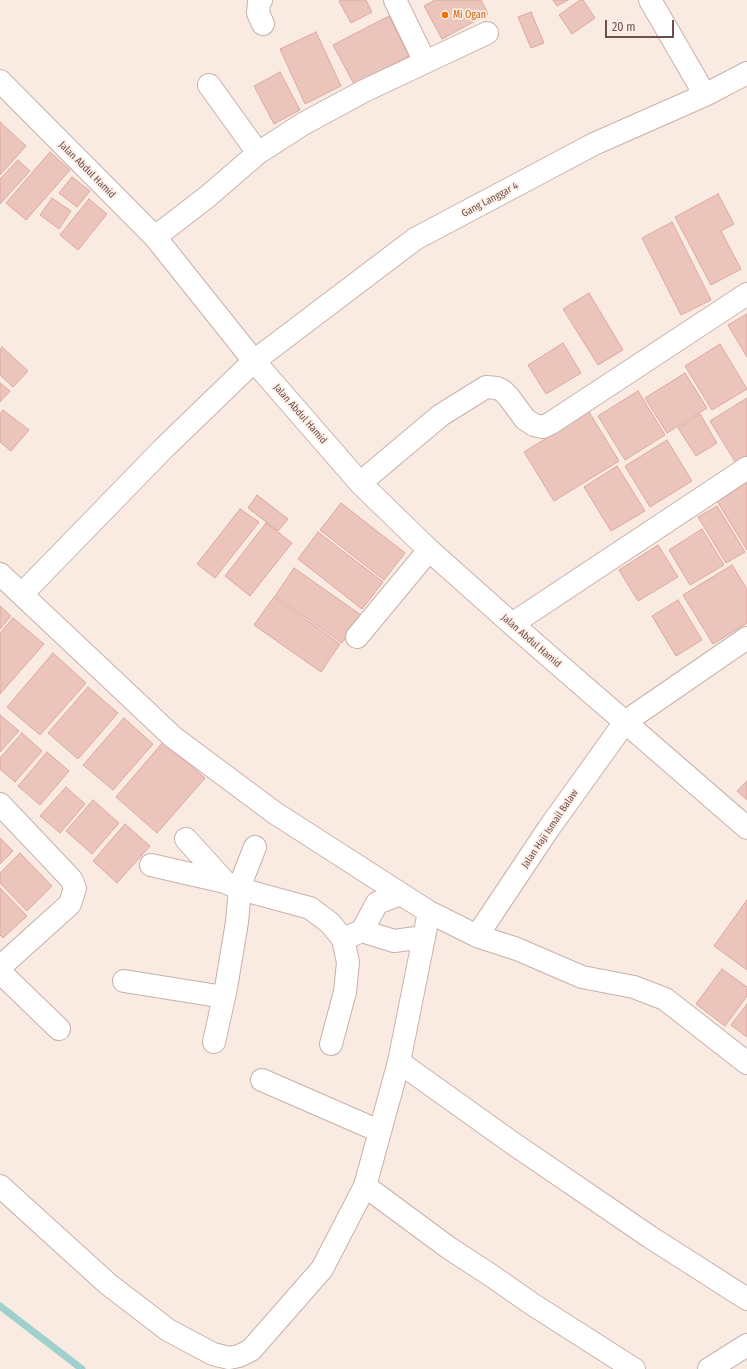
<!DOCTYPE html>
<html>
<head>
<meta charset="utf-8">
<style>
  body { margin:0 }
  #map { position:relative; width:747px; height:1369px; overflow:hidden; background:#f9ebe2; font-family:"Fira Sans Condensed",sans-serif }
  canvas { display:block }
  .scale { position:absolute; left:605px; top:20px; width:69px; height:18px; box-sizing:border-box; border:2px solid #6d504b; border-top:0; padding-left:5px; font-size:12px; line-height:14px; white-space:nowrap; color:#6d504b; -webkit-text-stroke:3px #fdefe7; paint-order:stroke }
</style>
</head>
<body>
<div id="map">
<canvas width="747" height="1369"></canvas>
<div class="scale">20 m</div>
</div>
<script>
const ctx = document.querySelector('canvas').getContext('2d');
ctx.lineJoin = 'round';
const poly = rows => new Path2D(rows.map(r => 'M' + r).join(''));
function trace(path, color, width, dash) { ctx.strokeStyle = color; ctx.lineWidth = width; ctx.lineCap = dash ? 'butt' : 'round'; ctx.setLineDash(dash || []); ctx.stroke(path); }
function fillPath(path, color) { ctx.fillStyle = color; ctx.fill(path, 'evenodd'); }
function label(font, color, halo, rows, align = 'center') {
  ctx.font = font + ' "Fira Sans Condensed",sans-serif'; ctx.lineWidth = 3.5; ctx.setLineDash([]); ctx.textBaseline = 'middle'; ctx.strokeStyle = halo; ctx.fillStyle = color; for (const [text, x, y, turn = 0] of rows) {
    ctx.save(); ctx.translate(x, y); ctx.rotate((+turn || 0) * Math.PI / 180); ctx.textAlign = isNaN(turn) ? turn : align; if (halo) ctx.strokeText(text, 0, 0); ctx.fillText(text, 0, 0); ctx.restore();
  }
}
trace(poly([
  [0,1306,82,1369]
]), '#a0d0cd', 7);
const building = poly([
  [341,0,366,0,372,12,351,23,339,1,341,0],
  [435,0,481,0,488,14,442,39,424,6,435,0],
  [553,0,568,0,557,6,553,0],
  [580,0,583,0,595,18,572,34,559,15,580,0],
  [531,12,544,43,531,48,518,17,531,12],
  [389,16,409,56,354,84,333,45,389,16],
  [316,32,341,86,305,104,280,49,316,32],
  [280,72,300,110,274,124,254,86,280,72],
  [0,122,26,146,0,175,0,122],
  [50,152,70,170,26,220,6,203,50,152],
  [18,160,30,171,0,204,0,179,18,160],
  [72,177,90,191,77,207,59,193,72,177],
  [718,194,734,224,721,231,741,269,711,285,675,217,718,194],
  [52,198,71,211,59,229,40,215,52,198],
  [89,199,107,214,78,250,60,235,89,199],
  [672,222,711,300,681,315,642,238,672,222],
  [589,293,623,350,598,365,563,309,589,293],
  [747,314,747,357,728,325,747,314],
  [563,343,581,373,546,394,528,365,563,343],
  [720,344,747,389,712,410,685,366,720,344],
  [2,347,28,371,13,387,0,375,0,350,2,347],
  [685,373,707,408,667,433,645,398,685,373],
  [0,383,10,391,0,402,0,383],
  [638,391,665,435,625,460,598,416,638,391],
  [747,398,747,456,736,463,710,421,747,398],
  [3,410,29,430,11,451,0,442,0,414,3,410],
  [589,412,619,461,554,501,524,452,589,412],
  [700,414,717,443,696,456,678,428,700,414],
  [667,440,692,481,650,507,625,466,667,440],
  [617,466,645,511,611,531,584,487,617,466],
  [747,482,747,550,717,501,747,482],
  [257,495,288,519,278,531,248,508,257,495],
  [341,503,405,553,384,580,320,530,341,503],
  [717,506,745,552,726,563,698,517,717,506],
  [240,509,259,522,215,578,197,564,240,509],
  [266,523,292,543,250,596,225,576,266,523],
  [702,529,724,565,690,585,669,550,702,529],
  [318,532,383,582,362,609,298,559,318,532],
  [658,545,678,577,638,601,619,570,658,545],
  [732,565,747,589,747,623,713,644,683,595,732,565],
  [294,568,361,615,342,643,275,596,294,568],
  [274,597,340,644,321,672,254,625,274,597],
  [678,600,702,640,676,656,652,616,678,600],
  [0,606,11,616,0,629,0,606],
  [13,618,44,644,0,694,0,633,13,618],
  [53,653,86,683,40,735,7,707,53,653],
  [88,687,118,713,78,759,48,733,88,687],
  [0,715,19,731,0,752,0,715],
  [124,718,153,744,113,790,83,765,124,718],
  [22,733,42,751,15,782,0,769,0,758,22,733],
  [163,742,205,778,157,833,116,797,163,742],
  [47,752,69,771,40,805,18,786,47,752],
  [747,781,747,800,737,791,747,781],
  [66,787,85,804,60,833,40,816,66,787],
  [93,800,119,823,92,854,66,831,93,800],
  [125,824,150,846,117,883,93,861,125,824],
  [0,838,13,851,0,864,0,838],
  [20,853,52,886,27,911,0,883,0,873,20,853],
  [0,888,27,916,3,938,0,935,0,888],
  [747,900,747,970,714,946,747,900],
  [722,969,747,987,747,996,725,1026,696,1004,722,969],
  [747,1004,747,1037,731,1025,747,1004]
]);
fillPath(building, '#ebc4bc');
trace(building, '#dca89f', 1);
const street = poly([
  [261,0,259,2,258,13,263,24],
  [395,0,425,62],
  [650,0,705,95],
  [0,81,155,237,254,361,360,483,429,550,512,624,747,828],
  [209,85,258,153],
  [155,237,207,197,258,153,303,124,364,91,487,33],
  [360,483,441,415,486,387,497,388,503,391,508,396,525,419,534,425,543,427,551,423,747,294],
  [0,574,173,737,275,813,429,912,477,936,517,949,582,977,634,987,665,999,747,1063],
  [22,594,164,448,254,361,415,239,594,144,705,95,747,73],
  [512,624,747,468],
  [357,637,429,550],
  [0,804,71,879,75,888,70,904,0,967],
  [186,839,225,882],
  [151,865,225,882,240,889,310,908,330,923,343,939,348,962,345,992,331,1044],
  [362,931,377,903,401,894],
  [477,936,549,828,625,722,747,638],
  [343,939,362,931,394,941,424,937],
  [0,972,59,1029],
  [124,981,224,997],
  [214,1042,226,988,237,922,240,889,244,875,255,847],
  [399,1062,511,1142,650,1237,747,1299],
  [262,1080,379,1131],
  [0,1186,108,1284,168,1330,213,1354,229,1358,239,1356,251,1350,322,1269,365,1186,399,1062,429,912],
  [365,1186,449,1248,492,1276,532,1304,634,1369],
  [709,1369,747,1345]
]);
trace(street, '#c8b1aa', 24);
trace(street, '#fff', 22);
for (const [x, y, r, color] of [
  [445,15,4,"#e8710a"]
]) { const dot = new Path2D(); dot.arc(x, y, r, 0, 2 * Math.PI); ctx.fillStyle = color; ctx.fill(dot); trace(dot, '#fdefe7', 1.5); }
label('10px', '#c56008', '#fdefe7', [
  ["Mi Ogan",453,15]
], 'left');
label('10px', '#6d504b', '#fdefe7', [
  ["Jalan Abdul Hamid",87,170,45],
  ["Gang Langgar 4",490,200,-28],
  ["Jalan Abdul Hamid",300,414,49],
  ["Jalan Abdul Hamid",531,641,41],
  ["Jalan Haji Ismail Balaw",550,829,-56]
]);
</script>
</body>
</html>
